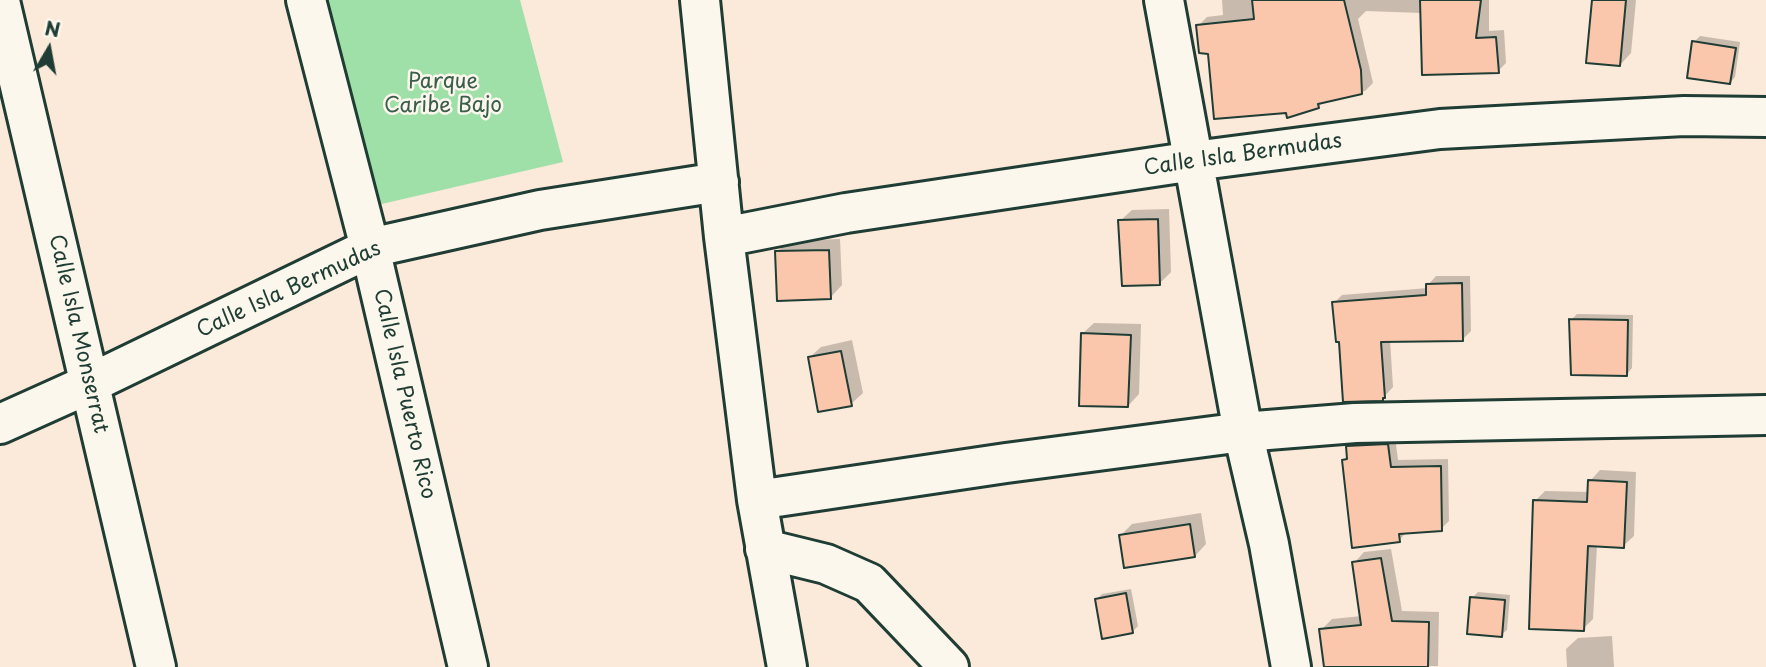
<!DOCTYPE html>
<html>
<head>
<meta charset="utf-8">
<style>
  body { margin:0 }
  #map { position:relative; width:1766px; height:667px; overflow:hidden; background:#fbe9d9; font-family:"Playpen Sans",sans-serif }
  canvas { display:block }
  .north { position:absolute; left:14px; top:14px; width:70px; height:70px; -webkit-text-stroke:5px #fbf7ec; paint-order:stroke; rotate:10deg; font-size:19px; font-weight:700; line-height:28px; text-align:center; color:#1f3d34 }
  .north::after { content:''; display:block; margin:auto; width:24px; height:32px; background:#1f3d34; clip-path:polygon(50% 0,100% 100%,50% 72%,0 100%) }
</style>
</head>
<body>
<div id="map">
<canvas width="1766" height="667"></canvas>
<div class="north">N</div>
</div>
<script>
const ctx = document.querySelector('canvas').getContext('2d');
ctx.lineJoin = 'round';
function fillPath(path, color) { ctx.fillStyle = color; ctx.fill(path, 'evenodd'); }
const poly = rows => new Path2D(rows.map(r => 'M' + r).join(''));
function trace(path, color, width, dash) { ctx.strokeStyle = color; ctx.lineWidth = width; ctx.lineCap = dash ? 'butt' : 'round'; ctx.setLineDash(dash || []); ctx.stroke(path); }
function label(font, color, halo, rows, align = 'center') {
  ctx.font = font + ' "Playpen Sans",sans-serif'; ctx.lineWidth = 5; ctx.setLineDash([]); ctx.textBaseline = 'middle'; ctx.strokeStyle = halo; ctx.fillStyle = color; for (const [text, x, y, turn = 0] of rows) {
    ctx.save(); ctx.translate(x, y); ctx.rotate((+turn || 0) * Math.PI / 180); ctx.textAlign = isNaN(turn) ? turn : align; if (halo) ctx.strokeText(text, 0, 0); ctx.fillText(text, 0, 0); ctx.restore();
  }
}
fillPath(poly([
  [319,0,520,0,563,162,373,206]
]), '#9fe0a9');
fillPath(poly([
  [1222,0,1489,0,1489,31,1504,30,1506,63,1498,71,1422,13,1366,11,1358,19,1373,83,1365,91,1324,101,1318,107,1287,111,1210,53,1198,26,1207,17,1223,15],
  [1593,0,1636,0,1631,53,1620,65],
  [1700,36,1740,42,1735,77,1730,83,1694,42],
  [1169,209,1171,272,1160,283,1120,221,1132,210],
  [840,239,842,285,831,297,777,252,788,241],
  [1436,276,1470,276,1471,331,1462,340,1390,340,1393,387,1382,399,1340,340,1334,303,1342,295,1428,288,1428,285],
  [1577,314,1633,315,1632,368,1627,374,1571,320],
  [1094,323,1141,324,1139,394,1128,406,1082,334],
  [852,340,863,393,851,404,809,358,821,347],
  [1395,437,1398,460,1448,459,1449,521,1441,529,1408,531,1399,540,1344,460,1349,455,1348,446,1356,439],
  [1600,470,1636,472,1634,536,1623,546,1597,545,1593,619,1583,629,1535,501,1545,491,1589,492,1590,481],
  [1201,513,1206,544,1195,556,1121,535,1132,524],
  [1391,549,1402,611,1439,612,1438,666,1325,667,1321,630,1332,619,1362,616,1354,563,1364,552],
  [1131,589,1138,626,1132,632,1096,600,1102,594],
  [1478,592,1510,595,1507,630,1501,635,1472,598],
  [1612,636,1614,667,1567,667,1566,649,1578,638]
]), '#0003');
const building = poly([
  [1252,0,1344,0,1361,70,1362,94,1318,104,1319,108,1287,118,1286,113,1214,119,1208,54,1199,53,1196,25,1254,19,1252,0],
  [1420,0,1481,0,1476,38,1496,37,1499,73,1422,75,1420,0],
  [1592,0,1626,0,1620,66,1586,63,1592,0],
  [1692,41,1736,48,1730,84,1687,78,1692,41],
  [1158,219,1160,285,1122,286,1118,220,1158,219],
  [829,250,831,299,777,301,775,251,829,250],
  [1462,283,1463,341,1381,342,1385,398,1383,398,1383,401,1343,402,1339,342,1336,342,1332,302,1426,295,1426,284,1462,283],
  [1569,319,1628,320,1627,376,1571,375,1569,319],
  [1081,333,1131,335,1128,407,1079,406,1081,333],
  [841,351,852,406,818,412,808,357,841,351],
  [1388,444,1391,467,1441,466,1442,531,1399,534,1400,542,1352,548,1342,460,1347,459,1346,446,1388,444],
  [1588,480,1627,482,1624,548,1588,546,1584,631,1529,629,1533,500,1587,502,1588,480],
  [1190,524,1195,557,1124,568,1119,535,1190,524],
  [1381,558,1392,621,1429,622,1428,667,1324,667,1319,629,1361,625,1352,562,1381,558],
  [1126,593,1133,633,1102,639,1095,599,1126,593],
  [1470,597,1505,600,1502,637,1467,634,1470,597]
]);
fillPath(building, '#fbc7ac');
trace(building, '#1f3d34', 2);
const minor = poly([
  [306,0,370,248,468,667],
  [700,0,724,237,757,500,787,667],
  [1164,0,1243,432,1269,544,1291,667],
  [0,1,156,667],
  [724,237,846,213,1194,161,1440,129,1684,116,1766,117],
  [0,424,89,384,370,248,540,210,719,182],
  [757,500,1006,463,1243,432,1355,423,1766,415],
  [765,549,826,564,869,583,949,667]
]);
trace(minor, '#1f3d34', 44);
trace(minor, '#fbf7ec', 38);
label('21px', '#395e4b', '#fbf7ec', [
  ["Parque",443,82],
  ["Caribe Bajo",443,106]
]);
label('21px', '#1f3d34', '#fbf7ec', [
  ["Calle Isla Bermudas",1243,155,-8],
  ["Calle Isla Bermudas",289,290,-25],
  ["Calle Isla Monserrat",78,334,77],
  ["Calle Isla Puerto Rico",404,394,77]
]);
</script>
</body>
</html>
